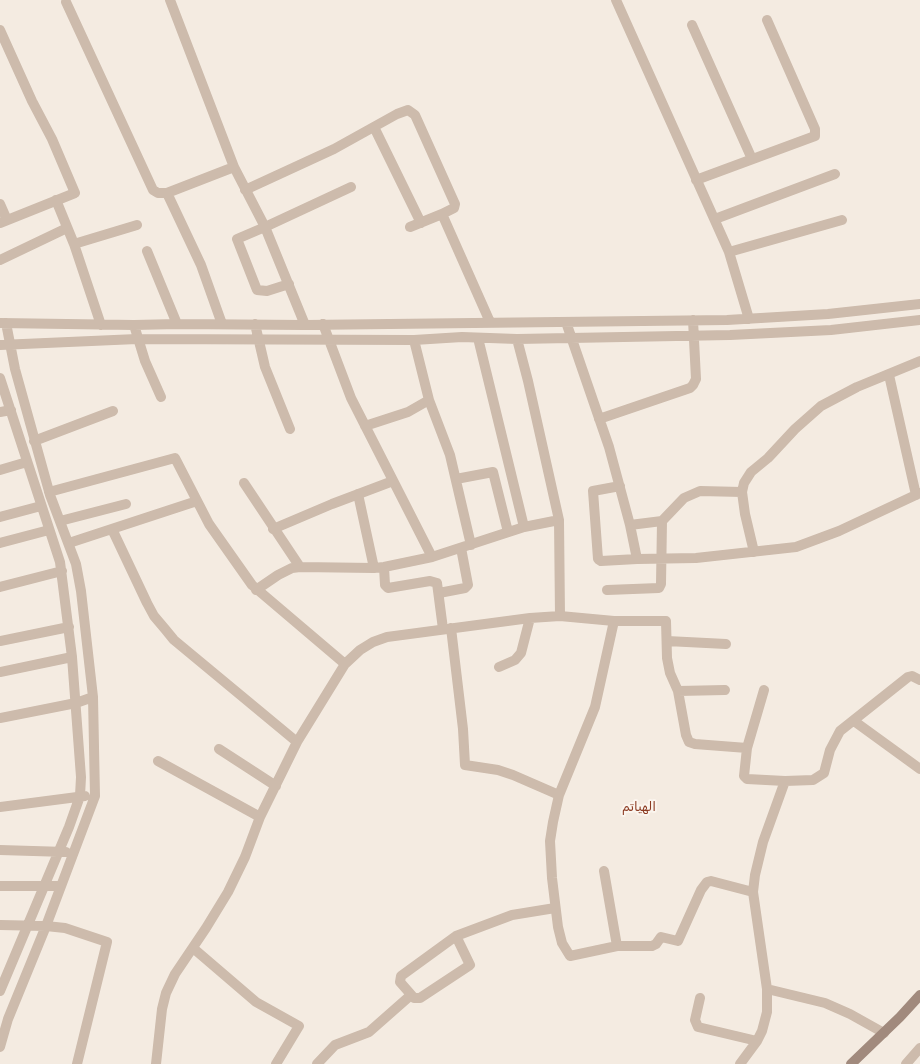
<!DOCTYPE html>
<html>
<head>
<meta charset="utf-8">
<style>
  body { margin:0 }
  canvas { display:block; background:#f4ebe1 }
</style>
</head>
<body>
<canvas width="920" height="1064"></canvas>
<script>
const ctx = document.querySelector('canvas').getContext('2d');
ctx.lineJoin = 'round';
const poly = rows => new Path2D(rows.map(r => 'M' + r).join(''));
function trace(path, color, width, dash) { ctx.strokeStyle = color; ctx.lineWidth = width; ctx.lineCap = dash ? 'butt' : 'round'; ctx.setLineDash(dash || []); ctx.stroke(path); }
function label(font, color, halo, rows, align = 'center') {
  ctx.font = font + ' Rubik,Cairo,sans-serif'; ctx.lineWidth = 4; ctx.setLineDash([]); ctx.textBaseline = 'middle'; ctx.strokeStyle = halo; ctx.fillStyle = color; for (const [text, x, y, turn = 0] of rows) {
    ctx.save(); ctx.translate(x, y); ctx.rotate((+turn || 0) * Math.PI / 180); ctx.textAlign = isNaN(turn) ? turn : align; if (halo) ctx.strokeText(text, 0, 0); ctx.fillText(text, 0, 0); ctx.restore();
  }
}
trace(poly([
  [170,0,234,167,265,227,305,325],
  [616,0,729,252,749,319],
  [66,2,153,190,158,193,167,193,234,167],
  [692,25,752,159],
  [0,30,32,101,52,139,75,193,0,223],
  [374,127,421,223],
  [696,180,815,136,815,129,767,20],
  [245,190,334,149,397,114,408,110,415,115,455,204,454,208,442,214],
  [167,193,201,265,222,324],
  [56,200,74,244,101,325],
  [0,204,7,220],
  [715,219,835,174],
  [410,227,442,214,490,322],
  [74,244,137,225],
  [147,251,177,324,305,325,727,320,828,314,920,304],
  [729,252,842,220],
  [0,260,67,228],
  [289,284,267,291,257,290,237,239,265,227,351,187],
  [566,322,609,447,630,525,637,559],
  [0,323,134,325,145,361,161,397],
  [255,324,265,367,290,429],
  [323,324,351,398,432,557],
  [134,325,177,324],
  [478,338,524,527],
  [517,339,528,381,559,520,560,616],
  [414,340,429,400,450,455,471,545],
  [0,345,137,339,414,340,462,337,517,339,730,335,831,330,920,320],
  [889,375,916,495],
  [0,378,60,562,72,657,81,777,80,796,69,827,0,991],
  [0,412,11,410],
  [599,419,690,388,693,385,696,379,693,320],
  [365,426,408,412,429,400],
  [34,441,113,411],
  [0,470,27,462],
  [456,479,493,472,508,532],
  [244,483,300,567],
  [620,486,593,491,598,559,601,561,637,559,696,558,796,547,839,531,920,493],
  [49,492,175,458,209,524,252,585,345,664],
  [358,494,374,568],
  [0,517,41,506],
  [60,521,126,504],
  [630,525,662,521,684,498,700,491,742,492],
  [112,529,147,603,154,616,165,629,174,640,297,742],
  [273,529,332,504,393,481],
  [0,543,49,530],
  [69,543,197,501],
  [754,552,745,514,742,492,744,483,751,472,768,458,795,429,821,406,857,387,920,361],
  [384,567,385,585,388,588,430,581,437,583,443,629],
  [0,587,62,571],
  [256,590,278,575,292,568,300,567,374,568,384,567,432,557,524,527,559,520],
  [607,590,659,588,661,584,662,521],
  [439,593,465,588,468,585,461,548],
  [614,621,595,707,559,795,553,822,550,841,552,878,558,927,562,943,570,956,617,946,652,946,656,944,661,937,678,941,701,890,707,882,711,881,753,892],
  [451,628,463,729,465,765,498,770,513,775,559,795],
  [0,641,69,627],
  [667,641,726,644],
  [499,667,515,660,521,653,530,618],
  [0,672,72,657],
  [764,690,747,748,744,776,747,779,785,781,813,780,824,773,830,750,840,731,908,677,912,676,920,680],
  [678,691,725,690],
  [0,718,76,703,93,697],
  [854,721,920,769],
  [219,749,276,786],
  [158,761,260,817],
  [0,807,85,796],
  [0,850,66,852],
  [604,871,617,946],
  [0,886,61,886],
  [0,925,46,926,65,928,107,942,77,1064],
  [456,936,470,965,420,998,414,998,400,982,401,976,456,936,512,915,555,908],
  [193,948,256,1002,299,1026,276,1064],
  [767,989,825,1003,850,1014,884,1033],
  [700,998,695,1020,698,1027,757,1041],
  [0,1047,8,1019,46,926,95,796,93,697,81,591,76,564,50,495,15,369,6,323],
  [156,1064,162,1009,166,993,175,974,206,928,228,892,245,857,260,817,297,742,345,664,360,650,373,642,387,637,530,618,560,616,614,621,666,621,667,658,670,673,678,691,686,735,689,742,695,744,747,748],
  [317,1064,335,1045,369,1032,411,995],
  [740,1064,757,1041,762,1031,767,1012,767,989,753,892,755,875,763,842,785,781],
  [906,1064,920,1048]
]), '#cdbbac', 10);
trace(poly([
  [851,1064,900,1017,920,995]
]), '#a18a7d', 10);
label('13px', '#8c3b22', '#fbf5ee', [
  ["الهياتم",639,807]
]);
</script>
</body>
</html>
